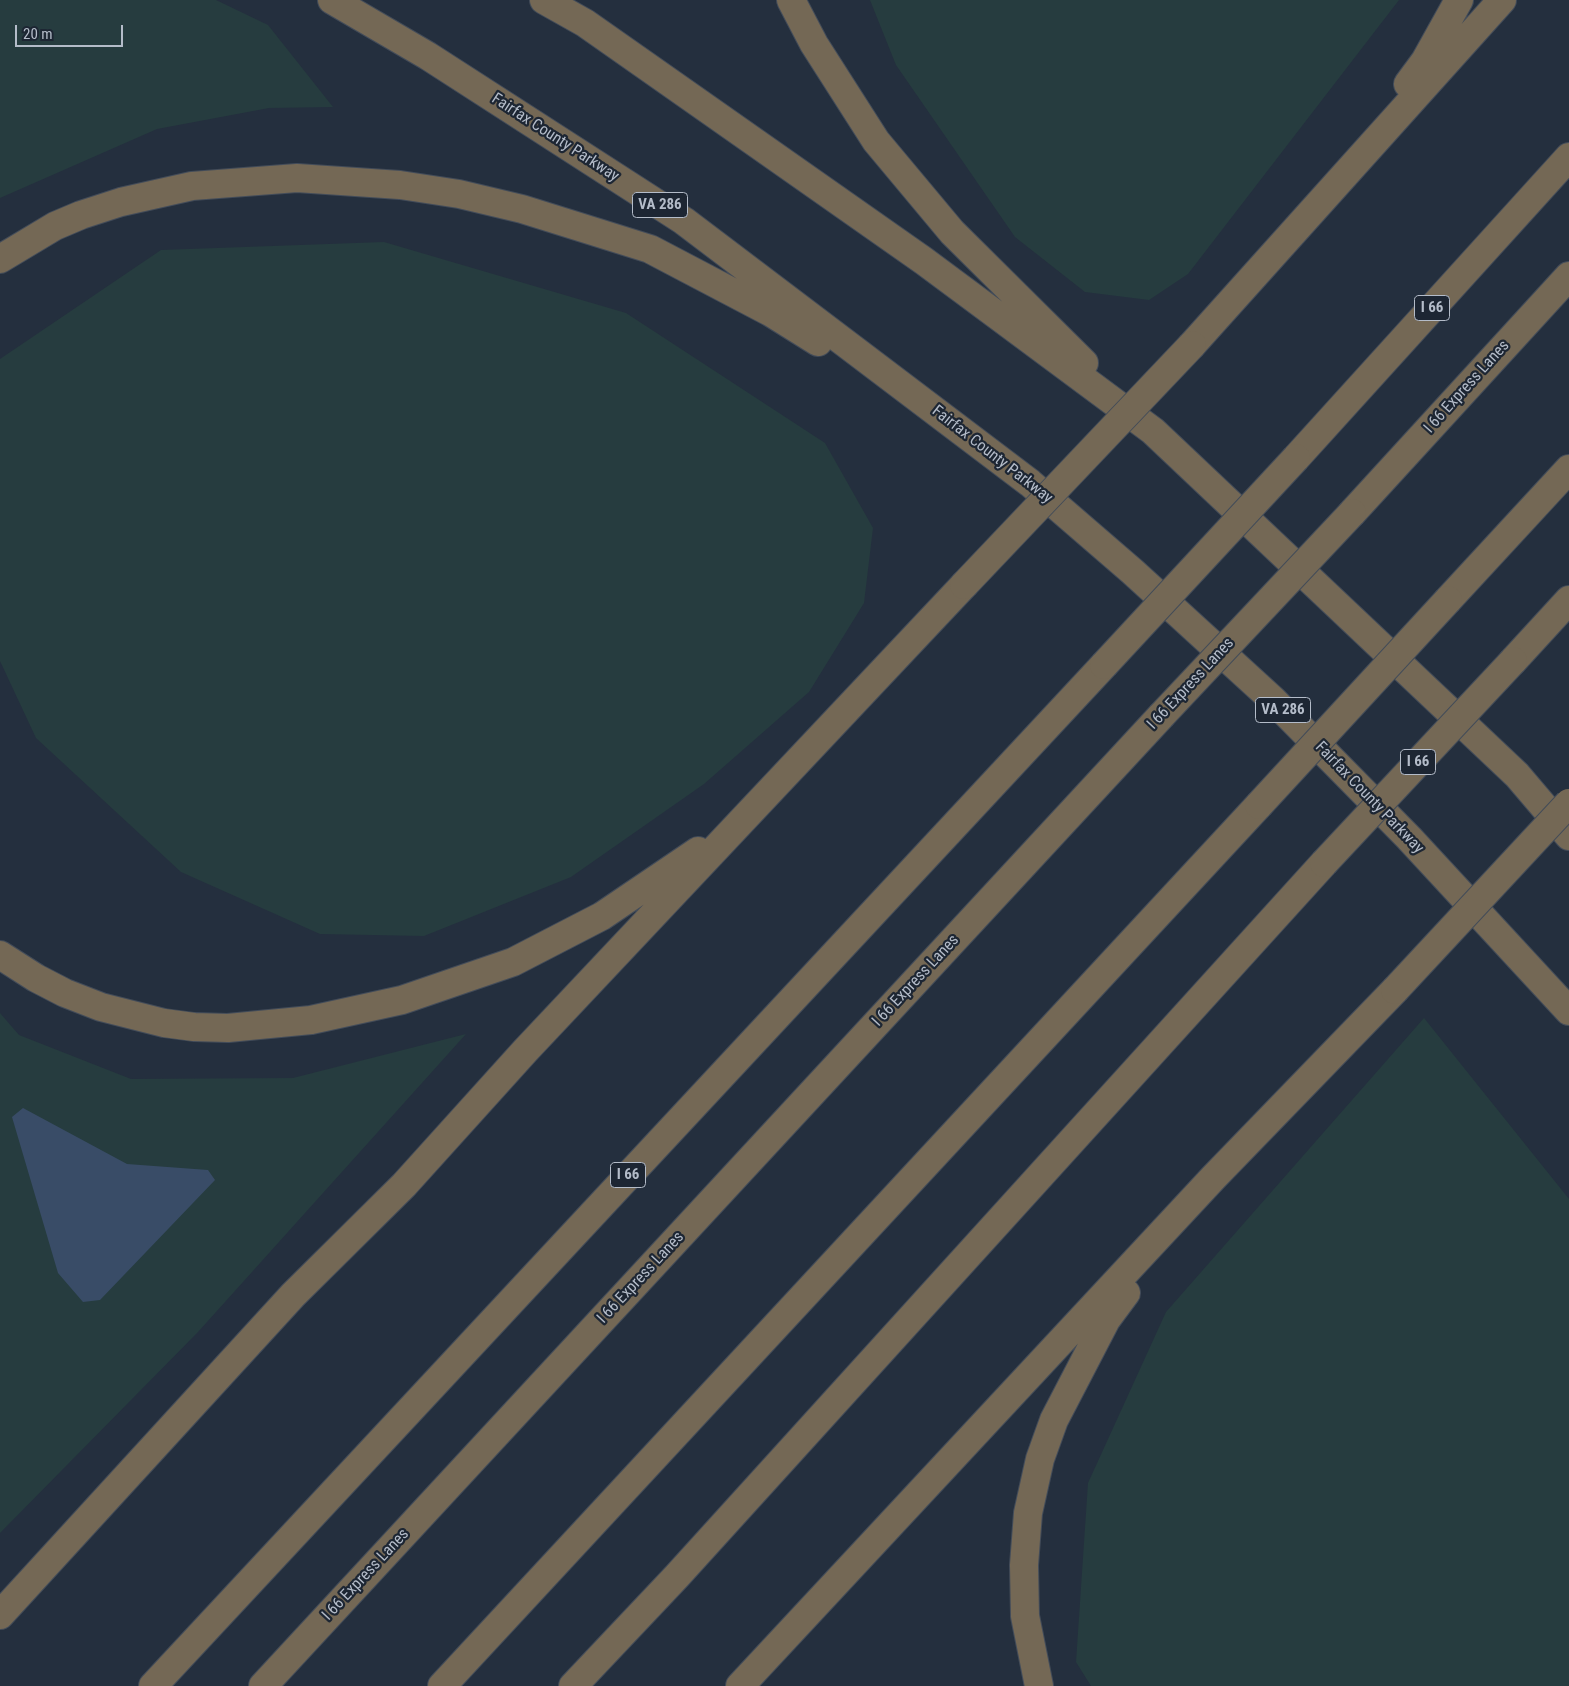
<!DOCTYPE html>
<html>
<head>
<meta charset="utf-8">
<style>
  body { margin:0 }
  #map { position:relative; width:1569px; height:1686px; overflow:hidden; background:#242f3e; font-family:"Roboto Condensed",sans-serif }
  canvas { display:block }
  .scale { position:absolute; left:15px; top:25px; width:108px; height:22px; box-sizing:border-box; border:2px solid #b4bcc9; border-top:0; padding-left:6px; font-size:15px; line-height:18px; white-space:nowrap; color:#b4bcc9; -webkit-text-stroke:4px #1d2633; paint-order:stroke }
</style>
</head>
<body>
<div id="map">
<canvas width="1569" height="1686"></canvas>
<div class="scale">20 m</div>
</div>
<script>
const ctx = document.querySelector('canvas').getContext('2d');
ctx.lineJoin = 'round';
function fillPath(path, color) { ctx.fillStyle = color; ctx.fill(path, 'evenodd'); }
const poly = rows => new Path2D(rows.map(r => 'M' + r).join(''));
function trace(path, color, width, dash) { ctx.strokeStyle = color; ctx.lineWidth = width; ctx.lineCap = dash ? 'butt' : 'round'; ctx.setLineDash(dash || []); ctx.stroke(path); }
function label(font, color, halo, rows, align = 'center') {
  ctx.font = font + ' "Roboto Condensed",sans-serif'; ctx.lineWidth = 4.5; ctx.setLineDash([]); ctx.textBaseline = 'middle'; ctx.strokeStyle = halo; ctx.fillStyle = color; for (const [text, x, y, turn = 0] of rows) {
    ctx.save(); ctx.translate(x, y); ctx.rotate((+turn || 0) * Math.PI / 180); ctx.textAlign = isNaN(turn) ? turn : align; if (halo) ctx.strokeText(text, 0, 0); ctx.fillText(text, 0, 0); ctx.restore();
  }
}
fillPath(poly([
  [0,0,216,0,268,25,333,107,269,108,157,129,0,198],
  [870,0,1399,0,1188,274,1149,300,1085,292,1015,237,896,65],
  [384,242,626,313,825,443,873,528,864,603,809,692,704,784,571,877,424,936,320,934,181,872,36,738,0,661,0,359,161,250],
  [0,1013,19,1035,131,1079,293,1078,466,1034,198,1332,0,1533],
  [1424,1018,1569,1199,1569,1686,1091,1686,1076,1662,1088,1483,1166,1312]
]), '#263c3f');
fillPath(poly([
  [23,1108,127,1164,208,1170,215,1180,100,1300,83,1302,58,1273,12,1117]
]), '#394c67');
const motorway = poly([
  [332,0,428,56,684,221,1030,483,1133,572,1273,700,1409,838,1569,1011],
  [544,0,585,23,924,261,1153,431,1517,775,1569,836],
  [791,0,814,44,876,141,952,232,1084,363],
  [1408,84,1425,61,1459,0],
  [0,259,55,226,81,215,121,202,192,186,297,178,400,185,459,194,522,209,650,249,770,312,818,342],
  [1192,345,1502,0],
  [1296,458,1569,157],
  [1352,513,1569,276],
  [1448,600,1569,469],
  [1513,661,1569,600],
  [0,955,36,978,65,993,101,1007,164,1023,194,1027,228,1028,311,1020,402,1000,513,962,602,916,698,851],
  [0,1615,293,1295,404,1185,525,1051,964,585],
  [153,1686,1104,665],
  [263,1686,1161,716],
  [442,1686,1259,805],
  [573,1686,677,1576,1324,863],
  [740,1686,1213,1178,1395,990],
  [1039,1686,1025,1616,1024,1565,1028,1513,1040,1459,1054,1420,1106,1320,1126,1293]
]);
trace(motorway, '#434c59', 30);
trace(motorway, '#746855', 28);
const motorwayBridge = poly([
  [964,585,1192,345],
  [1104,665,1296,458],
  [1161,716,1352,513],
  [1259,805,1448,600],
  [1324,863,1513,661],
  [1395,990,1569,803]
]);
trace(motorwayBridge, '#434c59', 30, []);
trace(motorwayBridge, '#746855', 28);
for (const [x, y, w] of [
  [660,205,55],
  [1432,308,35],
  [1283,710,55],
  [1418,762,35],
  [628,1175,35]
]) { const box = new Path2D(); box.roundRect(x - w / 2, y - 12.5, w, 25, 4); ctx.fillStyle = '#1d2633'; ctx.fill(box); trace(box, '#b4bcc9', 1); }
label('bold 15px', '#b4bcc9', null, [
  ["VA 286",660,205],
  ["I 66",1432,308],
  ["VA 286",1283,710],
  ["I 66",1418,762],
  ["I 66",628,1175]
]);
label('16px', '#b4bcc9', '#1d2633', [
  ["Fairfax County Parkway",555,138,33],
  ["I 66 Express Lanes",1467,387,-48],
  ["Fairfax County Parkway",992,455,38],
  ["I 66 Express Lanes",1191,684,-47],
  ["Fairfax County Parkway",1369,798,46],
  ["I 66 Express Lanes",916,981,-47],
  ["I 66 Express Lanes",641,1278,-47],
  ["I 66 Express Lanes",366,1575,-47]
]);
</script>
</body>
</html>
